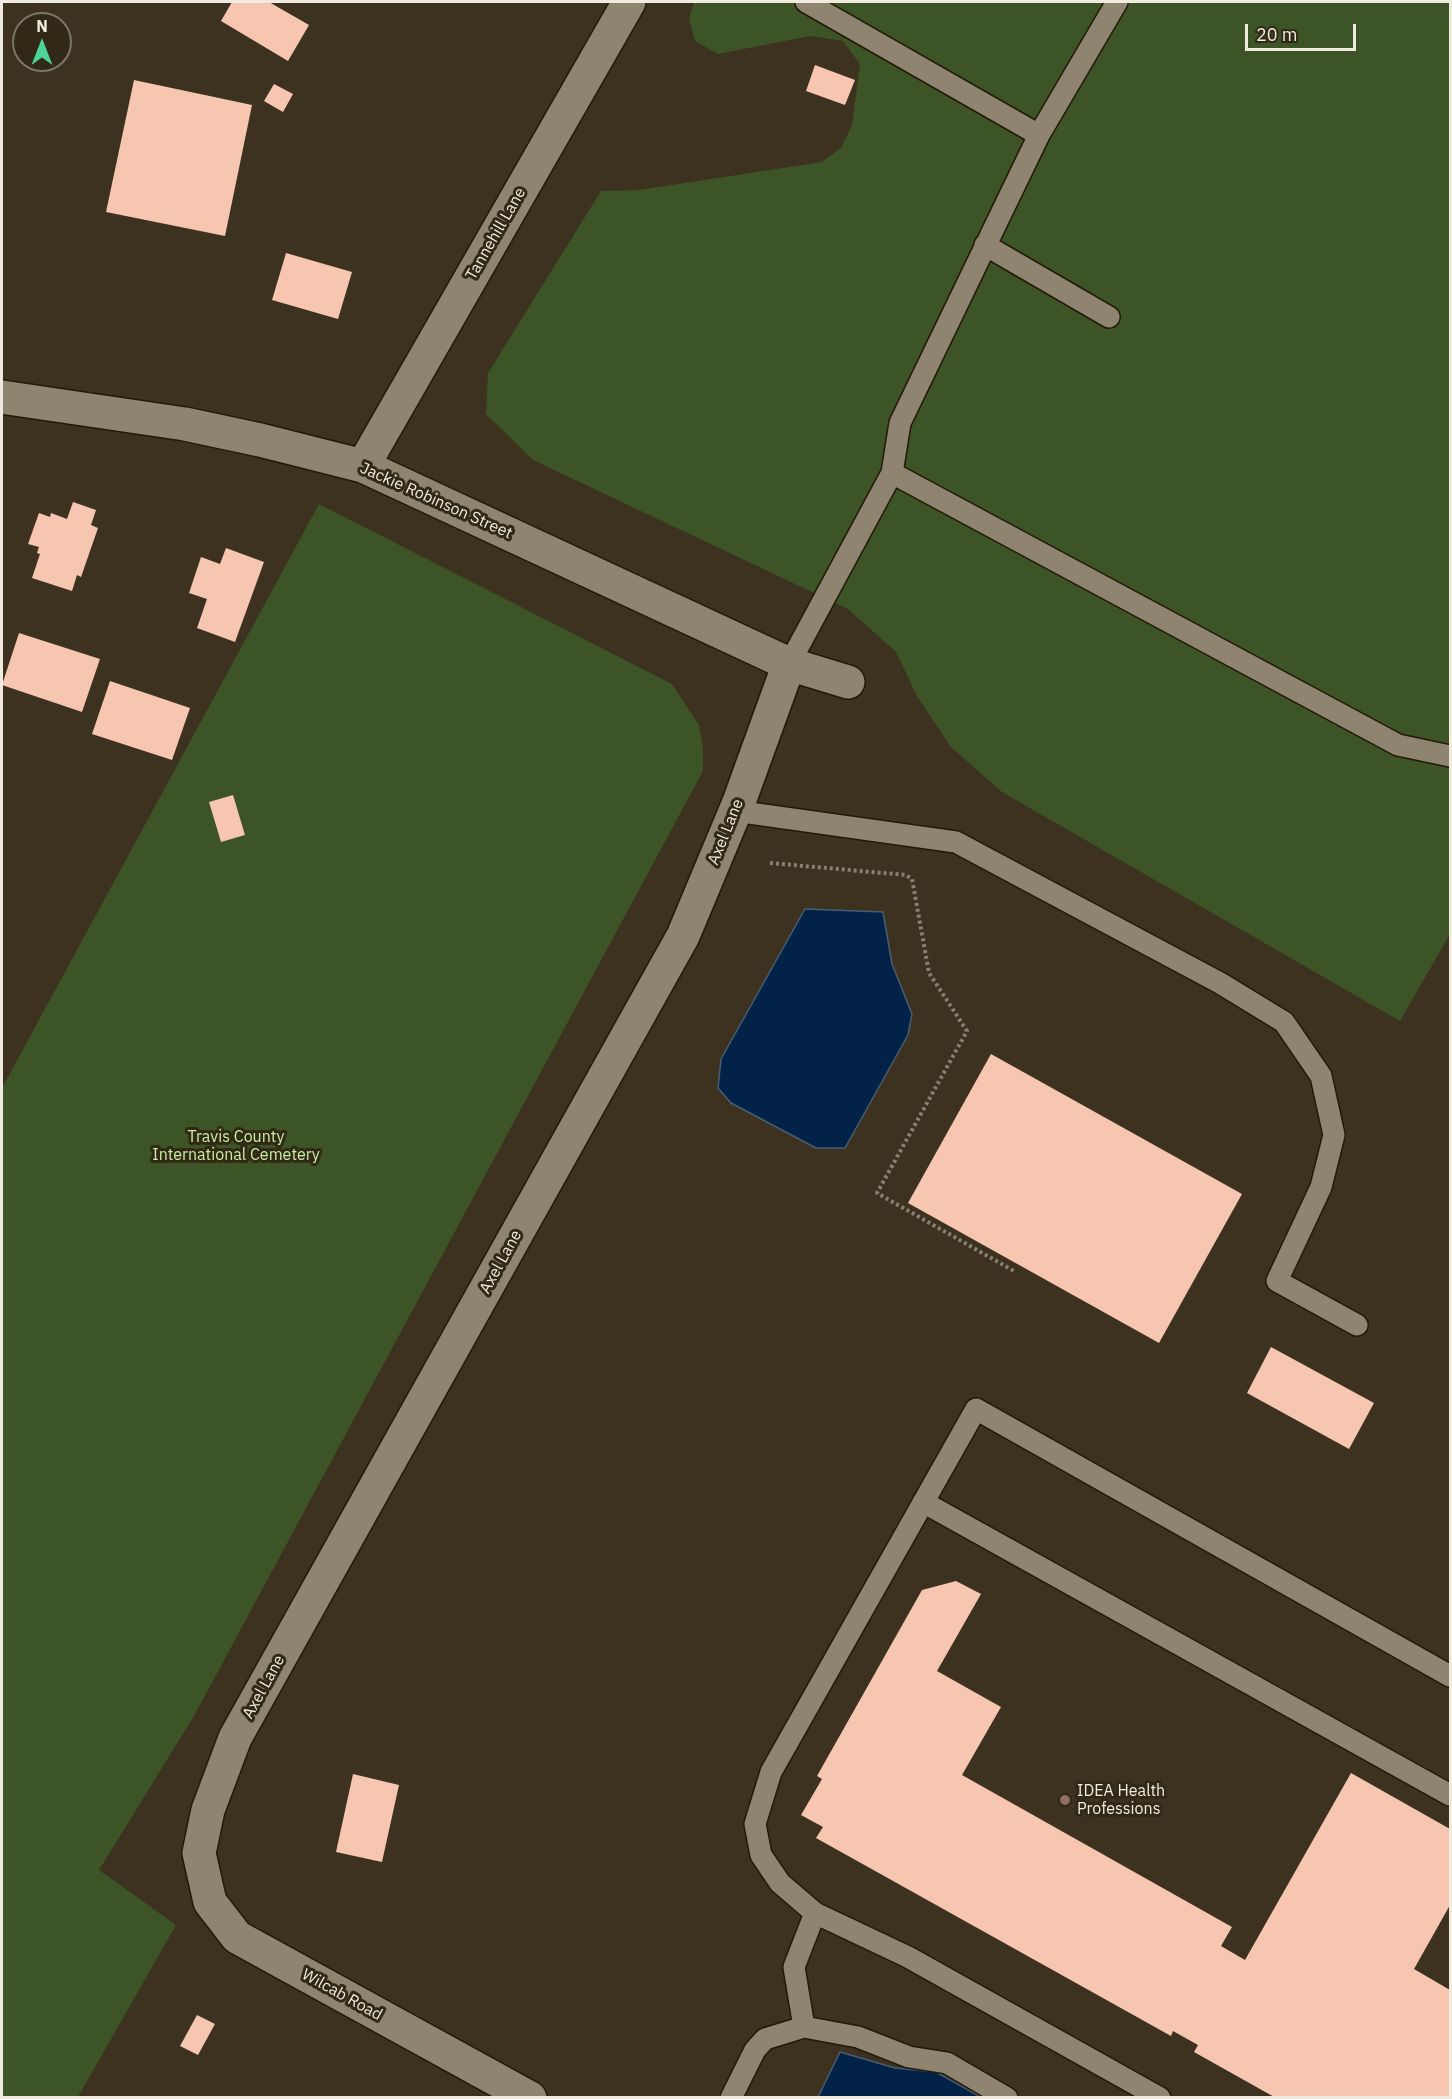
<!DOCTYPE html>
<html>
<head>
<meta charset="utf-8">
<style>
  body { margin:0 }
  #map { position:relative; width:1452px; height:2099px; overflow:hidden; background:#3c321f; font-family:"IBM Plex Sans",sans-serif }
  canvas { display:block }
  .frame { position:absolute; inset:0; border:3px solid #f0eadf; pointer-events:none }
  .north { position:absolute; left:12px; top:12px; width:60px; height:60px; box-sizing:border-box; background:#312816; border:2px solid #7d7666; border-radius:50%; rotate:0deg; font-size:16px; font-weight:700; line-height:24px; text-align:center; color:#f0eadf }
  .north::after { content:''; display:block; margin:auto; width:21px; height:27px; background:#4dd39a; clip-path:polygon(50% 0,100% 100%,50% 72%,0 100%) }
  .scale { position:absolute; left:1245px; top:24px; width:111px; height:27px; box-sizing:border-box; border:3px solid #f0eadf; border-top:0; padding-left:8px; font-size:18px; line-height:21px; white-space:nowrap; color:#f0eadf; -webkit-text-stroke:4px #312816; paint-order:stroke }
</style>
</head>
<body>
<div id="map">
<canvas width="1452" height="2099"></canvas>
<div class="frame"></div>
<div class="north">N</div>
<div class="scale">20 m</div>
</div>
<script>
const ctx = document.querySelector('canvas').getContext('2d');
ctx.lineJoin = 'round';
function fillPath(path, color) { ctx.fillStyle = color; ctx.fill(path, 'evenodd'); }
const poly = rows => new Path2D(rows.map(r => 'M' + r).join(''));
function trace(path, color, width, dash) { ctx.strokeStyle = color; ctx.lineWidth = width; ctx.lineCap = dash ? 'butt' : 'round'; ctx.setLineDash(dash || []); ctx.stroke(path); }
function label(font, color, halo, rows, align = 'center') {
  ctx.font = font + ' "IBM Plex Sans",sans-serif'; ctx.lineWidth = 6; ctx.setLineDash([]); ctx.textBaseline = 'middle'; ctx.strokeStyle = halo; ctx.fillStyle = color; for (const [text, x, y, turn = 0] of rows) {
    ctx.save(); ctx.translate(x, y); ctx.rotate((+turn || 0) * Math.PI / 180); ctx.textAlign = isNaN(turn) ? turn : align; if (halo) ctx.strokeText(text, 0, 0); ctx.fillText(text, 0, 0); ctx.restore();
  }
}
fillPath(poly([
  [694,2,1450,2,1450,934,1400,1021,1002,792,951,747,917,696,896,652,848,609,533,460,486,414,488,373,601,191,639,190,822,162,841,148,852,125,860,64,843,41,810,36,718,54,695,41,689,19],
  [319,504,672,684,699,725,703,748,703,771,194,1716,99,1870,176,1925,78,2097,2,2098,2,1088]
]), '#3d5426');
const water = poly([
  [805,909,883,912,892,964,912,1014,908,1035,845,1148,816,1148,731,1103,718,1088,721,1059,805,909],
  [840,2052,895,2068,936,2072,981,2097,818,2097,840,2052]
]);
fillPath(water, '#022248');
trace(water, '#495e75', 1.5);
fillPath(poly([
  [232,2,269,2,309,25,288,61,221,21],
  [815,65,855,80,845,105,806,91],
  [134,80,252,105,225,236,106,212],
  [274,84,293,94,283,112,264,101],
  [286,253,352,272,338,319,272,300],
  [73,502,96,510,91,525,98,528,81,577,77,575,72,591,32,578,40,554,37,553,39,547,28,544,39,513,50,517,51,513,67,519],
  [226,548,264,562,235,642,197,628,207,599,189,593,201,557,220,564],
  [19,633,100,659,82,712,2,685],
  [110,681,190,708,172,760,92,734],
  [233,795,245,835,221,842,209,802],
  [991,1054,1242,1194,1159,1343,908,1203],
  [1271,1347,1374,1403,1349,1449,1247,1393],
  [956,1581,981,1594,937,1671,1001,1707,962,1775,1232,1927,1221,1946,1245,1960,1351,1773,1450,1829,1450,1905,1414,1969,1450,1990,1450,2098,1276,2098,1194,2052,1198,2045,1173,2031,1171,2036,816,1838,823,1827,801,1815,822,1779,817,1776,922,1590],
  [353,1774,399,1785,382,1862,336,1852],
  [197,2015,215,2024,198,2055,180,2046]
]), '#f7c6b1');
const service = poly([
  [806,2,1039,135],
  [985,245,1109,317],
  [892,473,1398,745,1450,756],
  [789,664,892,473,900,423,1039,135,1117,2],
  [735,811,956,842,1220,983,1284,1022,1321,1076,1334,1135,1321,1187,1277,1281,1357,1325],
  [923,1502,1450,1795],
  [804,2027,794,1967,815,1913],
  [731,2098,755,2050,765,2039,804,2027,858,2037,909,2057,947,2063,1007,2098],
  [1160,2098,908,1957,815,1913,780,1883,761,1855,755,1824,771,1772,976,1409,1450,1676]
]);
const minor = poly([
  [2,397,185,424,260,440,363,466,789,664,848,682],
  [363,466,629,2],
  [530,2098,237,1937,210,1902,199,1853,208,1810,235,1738,683,936,739,802,789,664]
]);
trace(service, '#231908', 24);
trace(minor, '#231908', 36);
trace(poly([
  [770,863,906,875,912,879,929,973,967,1031,877,1193,1014,1271]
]), '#888070', 4, [3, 3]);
trace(service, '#8f846f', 21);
trace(minor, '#8f846f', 33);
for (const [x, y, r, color] of [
  [1065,1800,6,"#8d6e63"]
]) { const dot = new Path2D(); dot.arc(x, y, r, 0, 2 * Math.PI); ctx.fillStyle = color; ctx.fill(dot); trace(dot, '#312816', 2); }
label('16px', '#f0eadf', '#312816', [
  ["Tannehill Lane",496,234,-60],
  ["Jackie Robinson Street",436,501,24],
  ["Axel Lane",726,832,-68],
  ["Axel Lane",501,1262,-61],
  ["Axel Lane",264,1687,-61],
  ["Wilcab Road",342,1995,29]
]);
label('16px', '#c7efa2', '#312816', [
  ["Travis County",236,1137],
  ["International Cemetery",236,1155]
]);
label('16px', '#f0eadf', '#312816', [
  ["IDEA Health",1077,1791],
  ["Professions",1077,1809]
], 'left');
</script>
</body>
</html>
